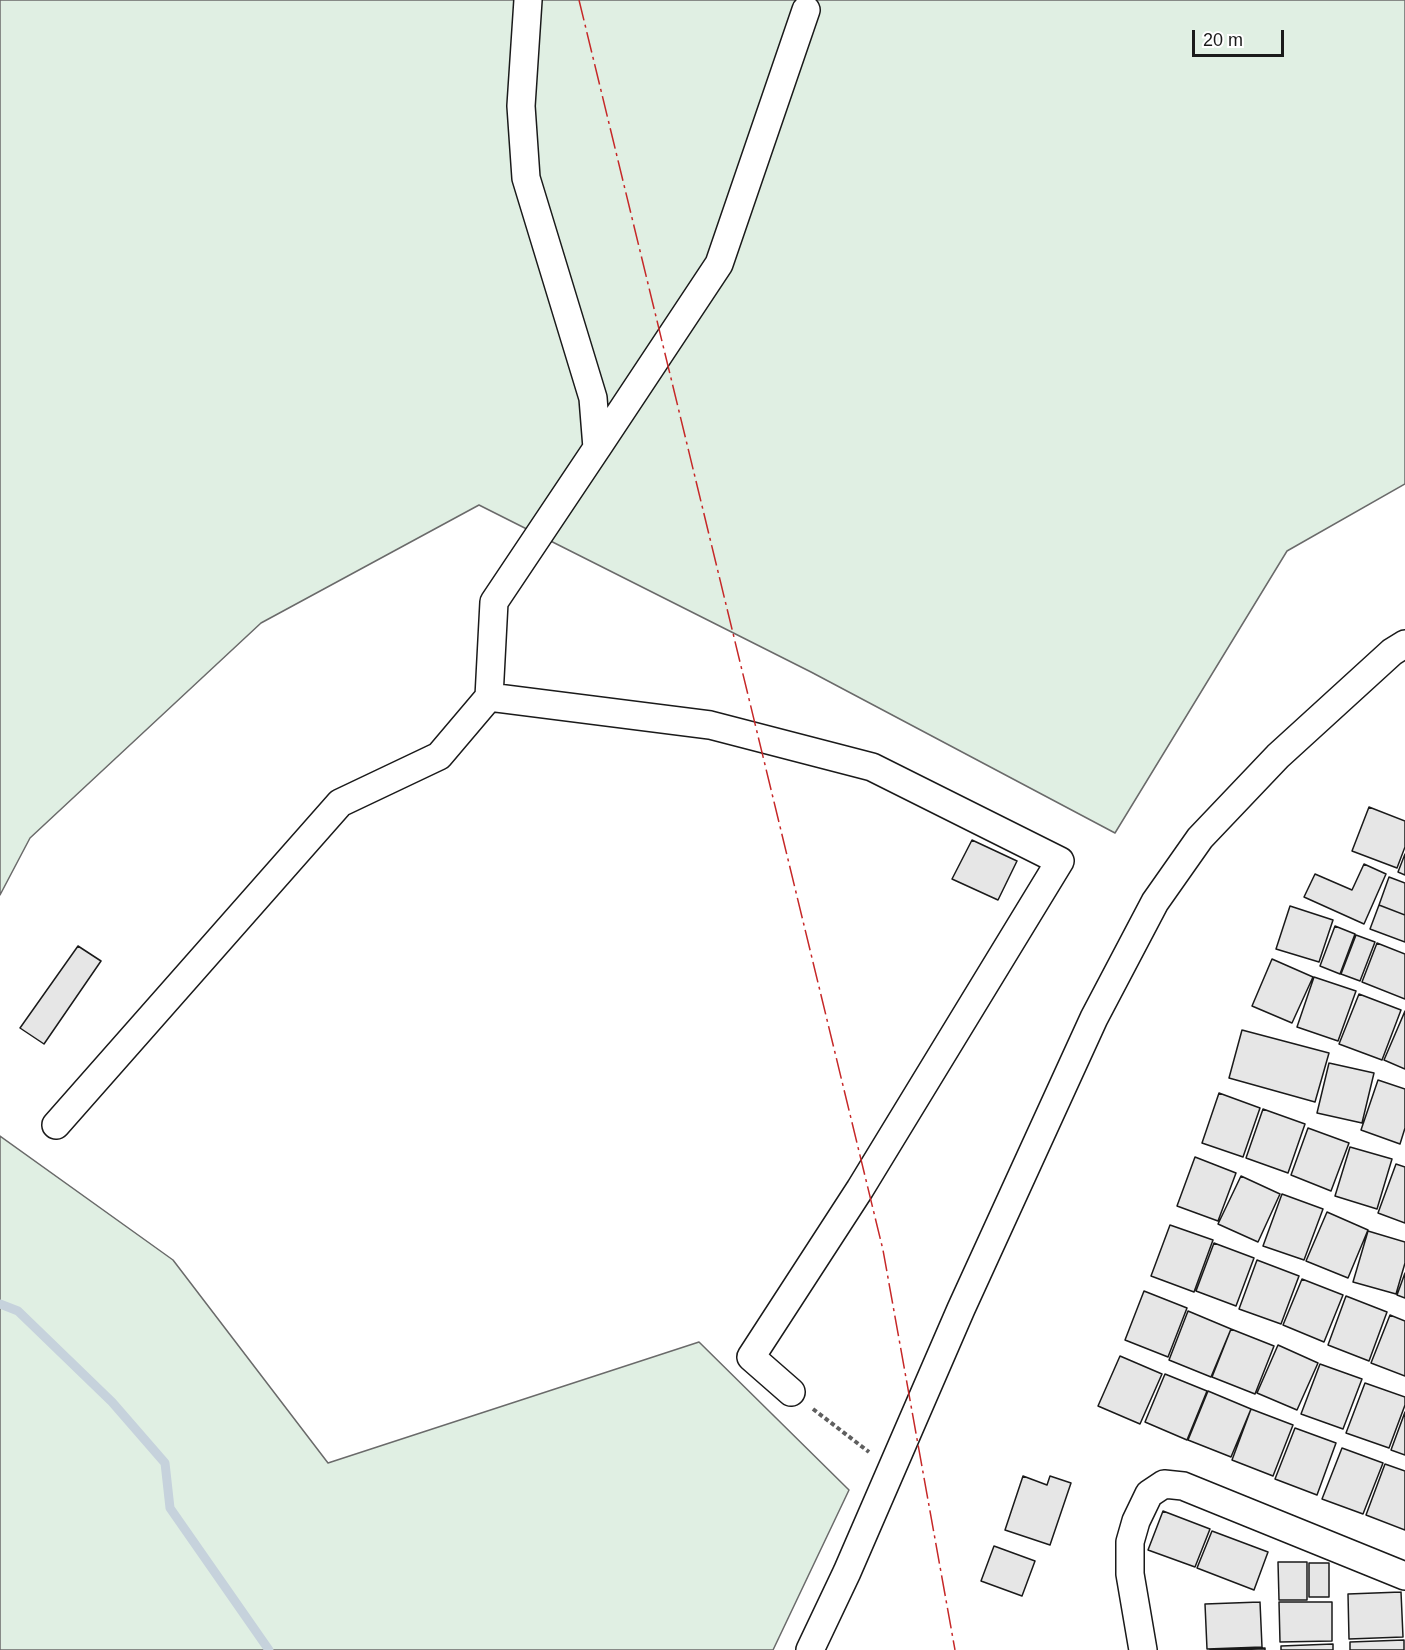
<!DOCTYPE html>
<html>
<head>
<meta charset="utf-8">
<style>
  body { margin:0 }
  #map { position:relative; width:1405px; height:1650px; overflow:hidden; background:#fff; font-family:Helvetica,sans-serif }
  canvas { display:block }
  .scale { position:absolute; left:1192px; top:30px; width:92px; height:27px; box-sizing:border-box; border:3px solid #1a1a1a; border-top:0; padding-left:8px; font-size:18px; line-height:21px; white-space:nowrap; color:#1a1a1a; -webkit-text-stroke:4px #fff; paint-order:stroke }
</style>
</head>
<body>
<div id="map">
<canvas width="1405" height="1650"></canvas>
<div class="scale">20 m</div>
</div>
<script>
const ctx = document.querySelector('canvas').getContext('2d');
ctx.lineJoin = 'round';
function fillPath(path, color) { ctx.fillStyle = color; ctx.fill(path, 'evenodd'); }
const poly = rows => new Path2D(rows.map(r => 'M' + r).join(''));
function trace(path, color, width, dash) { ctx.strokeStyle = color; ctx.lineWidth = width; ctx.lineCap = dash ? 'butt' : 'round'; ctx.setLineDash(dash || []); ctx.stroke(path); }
const green = poly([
  [0,0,1405,0,1405,484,1287,551,1115,833,811,672,479,505,261,623,30,838,0,895,0,0],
  [0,1136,173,1260,328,1463,699,1342,849,1490,773,1650,0,1650,0,1136]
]);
fillPath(green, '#e0efe3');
trace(green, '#6a6a6a', 1.5);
trace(poly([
  [0,1304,18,1311,112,1402,165,1463,170,1508,269,1650]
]), '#c6d2dc', 9);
const building = poly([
  [1369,807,1405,821,1405,847,1397,868,1352,851,1369,807],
  [972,840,1017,861,998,900,952,879,972,840],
  [1405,854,1405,875,1398,872,1405,854],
  [1364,864,1386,874,1364,924,1304,897,1315,874,1352,890,1364,864],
  [1389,877,1405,883,1405,915,1379,905,1389,877],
  [1379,905,1405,915,1405,942,1370,929,1379,905],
  [1290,906,1333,920,1319,962,1276,949,1290,906],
  [1335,926,1355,934,1340,974,1320,966,1335,926],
  [1356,935,1375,942,1360,981,1341,974,1356,935],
  [1377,943,1405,954,1405,999,1362,982,1377,943],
  [78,946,101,961,44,1044,20,1028,78,946],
  [1272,959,1313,977,1292,1023,1252,1006,1272,959],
  [1314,977,1356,991,1338,1041,1297,1027,1314,977],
  [1359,994,1401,1010,1382,1060,1339,1044,1359,994],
  [1405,1011,1405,1069,1384,1060,1405,1011],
  [1242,1030,1329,1053,1315,1102,1229,1078,1242,1030],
  [1329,1063,1374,1073,1362,1123,1317,1113,1329,1063],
  [1378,1080,1405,1089,1405,1128,1400,1144,1361,1130,1378,1080],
  [1219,1093,1260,1108,1243,1157,1202,1143,1219,1093],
  [1263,1109,1305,1124,1288,1173,1246,1158,1263,1109],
  [1308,1128,1349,1143,1331,1191,1291,1175,1308,1128],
  [1350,1147,1392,1159,1377,1209,1335,1196,1350,1147],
  [1195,1157,1236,1173,1218,1221,1177,1206,1195,1157],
  [1396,1164,1405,1167,1405,1223,1378,1213,1396,1164],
  [1241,1176,1280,1194,1258,1242,1218,1224,1241,1176],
  [1282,1194,1323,1209,1304,1260,1263,1246,1282,1194],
  [1327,1212,1368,1230,1348,1278,1306,1261,1327,1212],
  [1170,1225,1213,1240,1194,1292,1151,1276,1170,1225],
  [1368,1231,1405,1242,1405,1263,1396,1294,1353,1282,1368,1231],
  [1214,1243,1254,1258,1236,1306,1196,1291,1214,1243],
  [1257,1260,1299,1276,1281,1324,1239,1309,1257,1260],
  [1405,1273,1405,1298,1397,1295,1405,1273],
  [1302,1279,1343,1295,1324,1342,1283,1325,1302,1279],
  [1144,1291,1187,1308,1168,1357,1125,1340,1144,1291],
  [1346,1296,1387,1312,1369,1361,1328,1345,1346,1296],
  [1188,1311,1231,1329,1211,1377,1169,1360,1188,1311],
  [1390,1315,1405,1321,1405,1376,1371,1363,1390,1315],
  [1231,1329,1274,1346,1255,1394,1212,1377,1231,1329],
  [1278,1345,1318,1363,1297,1410,1257,1393,1278,1345],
  [1120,1356,1162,1374,1140,1424,1098,1406,1120,1356],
  [1320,1364,1362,1379,1343,1429,1301,1414,1320,1364],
  [1165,1374,1207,1391,1187,1440,1145,1422,1165,1374],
  [1365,1383,1405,1397,1405,1405,1389,1448,1346,1433,1365,1383],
  [1208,1391,1251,1409,1231,1457,1188,1440,1208,1391],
  [1251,1409,1293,1425,1273,1476,1232,1460,1251,1409],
  [1405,1412,1405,1455,1391,1450,1405,1412],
  [1295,1428,1336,1443,1317,1495,1275,1479,1295,1428],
  [1342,1448,1383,1463,1363,1514,1322,1499,1342,1448],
  [1385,1464,1405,1471,1405,1530,1366,1515,1385,1464],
  [1023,1476,1047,1485,1050,1476,1071,1483,1050,1545,1005,1530,1023,1476],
  [1163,1511,1210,1529,1195,1567,1148,1550,1163,1511],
  [1212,1531,1268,1552,1254,1590,1197,1568,1212,1531],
  [994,1546,1035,1561,1022,1596,981,1581,994,1546],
  [1278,1562,1307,1562,1307,1600,1279,1600,1278,1562],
  [1309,1563,1329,1563,1329,1597,1309,1597,1309,1563],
  [1401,1592,1403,1637,1349,1639,1348,1594,1401,1592],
  [1260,1602,1262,1647,1207,1649,1205,1604,1260,1602],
  [1279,1602,1332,1602,1332,1641,1280,1642,1279,1602],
  [1404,1640,1404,1650,1350,1650,1350,1642,1404,1640],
  [1333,1644,1333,1650,1281,1650,1281,1646,1333,1644],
  [1265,1648,1265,1650,1210,1650,1265,1648]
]);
fillPath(building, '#e6e6e6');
trace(building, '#1a1a1a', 1.5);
const minor = poly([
  [528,0,521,106,526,178,593,398,597,448,494,602,489,697,710,725,872,767,1060,861,860,1189,751,1357,791,1392],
  [597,448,719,264,806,10],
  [56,1125,340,803,439,756,489,697],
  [810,1650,847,1572,961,1309,1094,1018,1155,902,1200,838,1278,756,1392,652,1405,644],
  [1143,1650,1130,1574,1130,1542,1136,1521,1149,1494,1164,1484,1183,1486,1405,1576]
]);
trace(minor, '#1a1a1a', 30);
trace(poly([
  [813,1409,869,1452]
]), '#5f5f5f', 4, [4.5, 3]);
trace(minor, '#fff', 27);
trace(poly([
  [579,0,883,1250,955,1650]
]), '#c62828', 1.5, [21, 4.5, 3, 4.5]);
</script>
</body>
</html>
